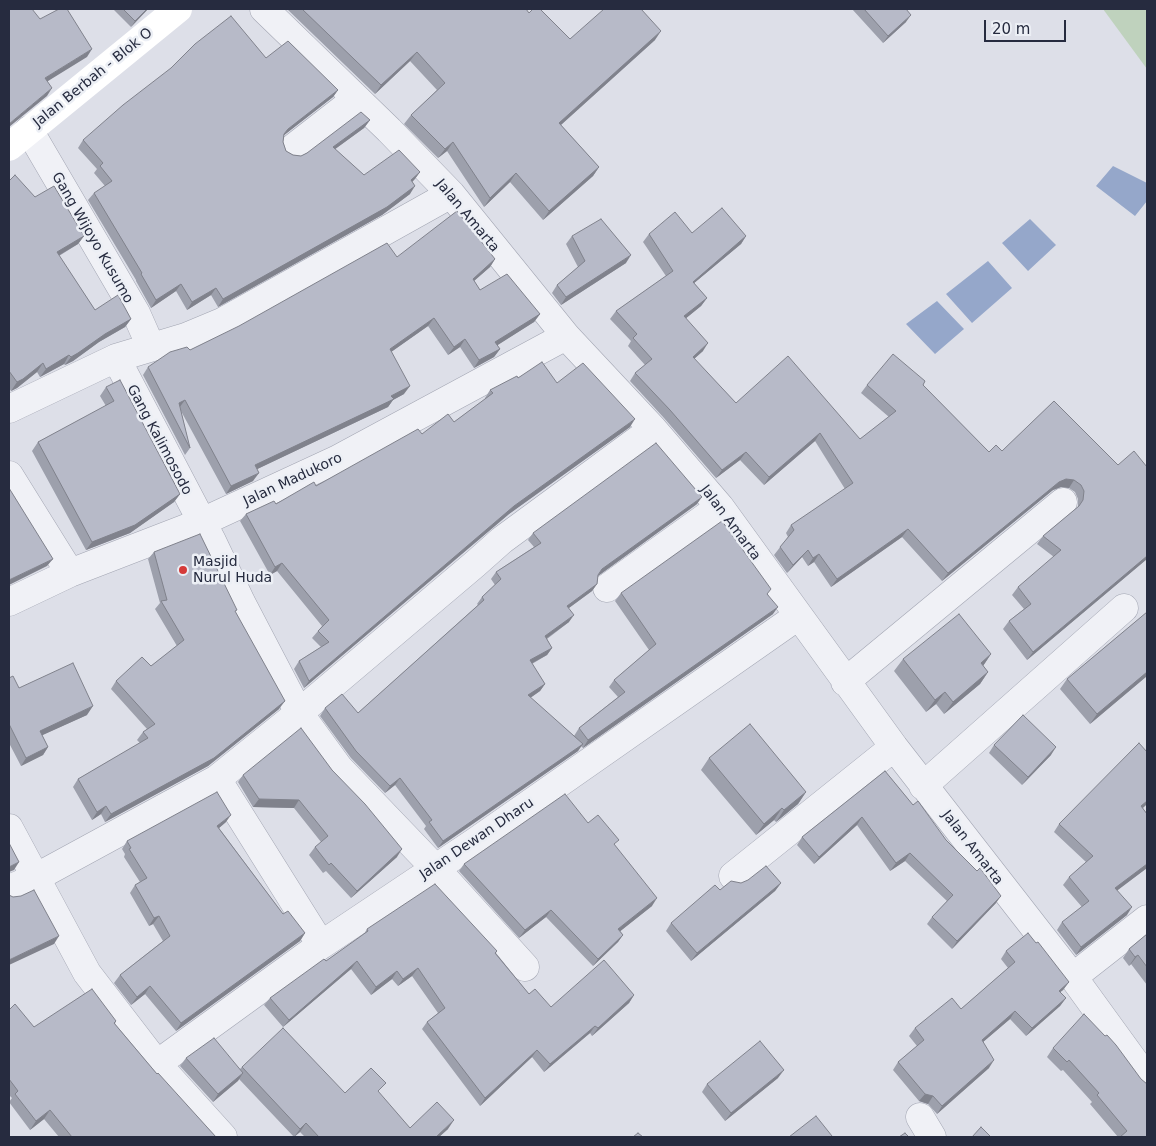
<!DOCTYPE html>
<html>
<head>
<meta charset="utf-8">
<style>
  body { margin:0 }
  #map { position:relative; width:1156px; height:1146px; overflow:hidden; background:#dddfe8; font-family:"DejaVu Sans",sans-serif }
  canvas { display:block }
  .frame { position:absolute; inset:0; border:10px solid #262b3f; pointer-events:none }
  .scale { position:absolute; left:984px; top:20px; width:82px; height:22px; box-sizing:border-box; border:2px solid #262b3f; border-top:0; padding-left:6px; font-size:15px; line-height:18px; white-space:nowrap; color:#262b3f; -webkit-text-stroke:4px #eceff5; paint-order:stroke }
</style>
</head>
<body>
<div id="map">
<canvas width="1156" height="1146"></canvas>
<div class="frame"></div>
<div class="scale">20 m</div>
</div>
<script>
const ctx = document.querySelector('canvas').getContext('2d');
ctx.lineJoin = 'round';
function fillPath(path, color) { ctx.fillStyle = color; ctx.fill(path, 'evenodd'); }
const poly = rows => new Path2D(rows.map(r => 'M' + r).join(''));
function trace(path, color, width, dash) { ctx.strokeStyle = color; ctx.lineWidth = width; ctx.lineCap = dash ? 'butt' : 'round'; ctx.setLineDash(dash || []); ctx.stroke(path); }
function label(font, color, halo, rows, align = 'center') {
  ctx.font = font + ' "DejaVu Sans",sans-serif'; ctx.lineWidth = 5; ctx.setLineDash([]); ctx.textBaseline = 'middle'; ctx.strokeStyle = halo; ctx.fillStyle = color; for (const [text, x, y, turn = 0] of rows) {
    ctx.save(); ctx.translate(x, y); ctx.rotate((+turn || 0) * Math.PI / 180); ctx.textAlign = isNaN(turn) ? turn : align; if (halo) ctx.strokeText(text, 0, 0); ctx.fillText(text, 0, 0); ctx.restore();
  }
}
fillPath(poly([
  [1103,9,1147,9,1147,69]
]), '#bfd2bd');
fillPath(poly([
  [1113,166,1147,183,1147,201,1135,216,1096,186],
  [1030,219,1056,245,1028,271,1002,243],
  [988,261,1012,288,972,323,946,294],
  [937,301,964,329,935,354,906,324]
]), '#95a7ca');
const minor = poly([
  [264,9,389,130,451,194,566,336,653,429,720,507,894,747,1073,977,1147,1079],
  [29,130,136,313,151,347],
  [293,148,356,99],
  [116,358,212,541,241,602,299,713,339,768,435,868,525,967],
  [9,409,116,358,186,337,222,322,451,194],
  [9,475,70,573],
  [607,588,720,507],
  [9,602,70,573,202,522,336,460,566,336],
  [845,682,1063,502],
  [217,779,321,945],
  [923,786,1124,608],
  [9,828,87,973,157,1064,223,1137],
  [733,876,894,747],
  [9,889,35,878,217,779,299,713,475,564,502,540,653,429],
  [1073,977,1147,919],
  [157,1064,321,945,475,842,798,616],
  [920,1117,932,1137]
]);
trace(minor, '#a2a5b2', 29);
trace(minor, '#f0f1f6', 28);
trace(poly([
  [9,147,178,9]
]), '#fff', 28);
fillPath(poly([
  [113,9,148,9,131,27],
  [287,9,526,9,529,13,570,39,655,40,561,125,599,167,593,176,543,220,510,182,484,207,447,151,438,158,404,124,411,115,437,90,410,61,375,94],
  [852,9,906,9,906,22,883,43],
  [266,58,338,90,333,97,284,135,283,142,286,151,293,155,301,156,370,120,364,128,335,149,364,175,420,172,412,182,410,194,382,215,218,307,211,295,187,310,176,291,151,308,136,281,136,280,88,200,94,193,105,186,94,173,97,169,78,148,83,140],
  [9,181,35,197,84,236,78,244,59,256,95,310,131,319,125,327,99,342,73,361,65,365,64,364,40,377,37,372,17,388,11,391,9,388],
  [692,233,746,236,741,244,694,283,707,298,701,306,686,318,703,351,694,359,736,403,860,439,889,417,861,393,867,385,925,381,923,385,989,452,1002,451,1054,401,1147,559,1027,660,1003,629,1009,621,1024,609,1012,595,1018,587,1054,557,1037,544,1043,536,1078,507,1078,499,1075,492,1069,488,1061,487,1053,490,942,581,902,537,831,587,814,562,808,566,802,557,787,573,774,555,788,537,786,533,791,525,845,489,815,441,764,485,740,460,716,478,664,418,630,381,635,373,645,365,628,346,631,341,610,319,616,311,666,276,643,242,649,234],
  [572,236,626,263,561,305,552,293,557,285,578,267,566,244],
  [397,257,495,259,490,267,474,281,480,290,540,314,534,322,497,345,500,349,494,357,474,368,460,347,448,355,428,326,391,352,404,394,393,400,388,407,257,469,253,481,226,494,181,411,190,448,185,455,143,375,148,367,190,350],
  [518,378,557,383,630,427,509,514,304,688,294,669,299,661,321,647,312,638,318,631,322,626,277,571,270,575,240,521,246,514,276,504,316,486,422,434,454,422,485,399,485,398,490,390],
  [106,387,180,494,174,502,130,533,86,550,32,451,38,442,106,406,100,396],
  [697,504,598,576,597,584,592,591,569,608,569,622,547,639,552,648,547,655,532,664,545,684,540,691,530,698,574,736,579,728,618,697,609,687,614,680,649,650,615,601,621,593,768,594,773,614,583,748,581,746,578,751,438,848,424,829,426,826,395,785,385,793,351,758,320,716,325,708,358,713,478,605,477,604,482,597,495,585,491,579,496,572,534,547,528,540,533,533],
  [154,552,236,613,279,709,208,766,105,822,101,814,92,820,73,787,78,779,140,743,137,740,143,732,147,729,111,689,116,681,151,666,177,646,155,609,160,603,148,559],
  [1147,612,1147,676,1090,724,1060,689,1067,679],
  [991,654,983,666,988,672,980,684,944,714,936,704,926,712,894,671,903,659],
  [9,678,19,688,87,715,42,735,48,747,43,755,21,766,9,743],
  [994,745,1051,755,1022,785,989,753],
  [1147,752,1147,804,1143,808,1147,814,1147,868,1117,890,1127,915,1076,955,1057,930,1062,922,1082,907,1063,885,1069,877,1086,862,1054,832,1059,824],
  [709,758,806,792,798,804,776,822,774,820,756,835,701,770],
  [332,770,397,857,351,898,326,871,323,873,309,855,315,847,321,842,294,808,253,807,238,782,243,775],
  [885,771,913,805,946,840,977,871,996,903,952,949,927,924,932,917,947,901,905,861,890,871,857,825,814,864,797,845,802,837],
  [226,822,219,828,283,914,305,933,300,941,176,1031,145,994,131,1005,114,983,120,975,163,941,153,924,149,926,130,893,135,885,140,882,124,857,125,854,122,849,127,841],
  [588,823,615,846,652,906,620,931,623,935,618,942,593,966,546,917,519,938,459,871,464,864],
  [781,883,775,891,691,961,666,931,671,923,720,890],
  [367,929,497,951,496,953,529,994,551,1007,634,995,629,1003,592,1036,590,1033,544,1072,532,1057,480,1106,422,1029,427,1022,438,1013,412,976,398,986,392,979,371,995,351,969,283,1027,264,1005,270,998,326,961,364,934],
  [1147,934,1147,985,1131,964,1129,966,1123,958,1129,949],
  [1006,951,1069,982,1063,990,1060,992,1066,998,1060,1006,1026,1036,1010,1019,983,1042,989,1068,937,1114,928,1104,919,1101,893,1070,898,1062,917,1046,909,1036,915,1028,961,1009,1008,968,1001,959],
  [9,1010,34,1027,116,1021,115,1024,157,1074,216,1137,59,1137,44,1119,30,1130,9,1102,12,1098,9,1095],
  [1053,1048,1141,1079,1147,1137,1118,1137,1090,1104,1092,1102,1063,1070,1061,1071,1047,1057],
  [186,1058,240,1069,242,1067,345,1093,379,1093,410,1128,448,1129,439,1137,305,1137,300,1132,294,1137,239,1079,213,1102,180,1066],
  [778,1078,725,1121,702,1092,707,1084]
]), '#9da0ac');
fillPath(poly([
  [147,9,148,9,131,27,135,21],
  [911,15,906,22,883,43,888,36],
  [661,31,655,40,553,132,559,123],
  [92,49,87,57,40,86,45,78],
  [417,52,410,61,375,94,381,85],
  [52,88,47,96,9,127,9,124],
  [338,90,333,97,283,136,288,129],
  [370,120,364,128,327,155,333,147],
  [453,142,447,151,438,158,445,149],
  [599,167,593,176,543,220,549,211],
  [420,172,415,179,406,188,411,180],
  [516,173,510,182,484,207,490,198],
  [415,186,410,194,382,215,218,307,223,299],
  [84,236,78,244,51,260,57,252],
  [746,236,741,244,687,289,693,282],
  [631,255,626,263,561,305,566,297],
  [495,259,490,267,467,287,473,279],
  [181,284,176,291,151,308,156,300],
  [216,288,211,295,187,310,192,302],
  [707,298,701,306,679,324,684,316],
  [540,314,534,322,490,350,495,342],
  [434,318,428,326,384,357,390,349],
  [131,319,125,327,99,342,73,361,65,365,71,357,105,334],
  [465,339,460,347,448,355,454,347],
  [708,343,703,351,687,365,693,357],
  [500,349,494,357,474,368,479,360],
  [69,355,64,364,40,377,46,369],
  [43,363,37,372,17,388,11,391,17,382],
  [410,386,404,394,393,400,388,407,249,473,255,465,391,396],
  [185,400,179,408,179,403],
  [635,419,630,427,509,514,304,688,309,681,514,506],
  [820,433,815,441,764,485,769,477],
  [746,452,740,460,716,478,722,470],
  [259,473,253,481,226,494,231,486],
  [1066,479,1074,480,1069,488,1061,487,1053,490,942,581,948,573,1059,482],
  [180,494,174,502,130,533,86,550,92,542],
  [702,497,697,504,598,576,602,569],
  [908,529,902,537,831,587,837,579],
  [808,550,802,557,787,573,793,565],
  [819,554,814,562,808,566,813,558],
  [1147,556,1147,559,1027,660,1033,652],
  [53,559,47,566,9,585,9,580],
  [282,563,277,571,270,575,275,567],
  [597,584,592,591,562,613,567,606],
  [778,607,773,614,583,748,588,740],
  [574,615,569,622,540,643,545,636],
  [552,648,547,655,525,667,530,660],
  [991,654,983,666,981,663],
  [988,672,980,684,944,714,953,702],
  [1147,672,1147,676,1090,724,1097,714],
  [545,684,540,691,523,703,528,695],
  [945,692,936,704,926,712,935,700],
  [285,701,279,709,208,766,105,822,111,814],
  [93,706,87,715,34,739,40,731],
  [583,744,578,751,438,848,443,841],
  [48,747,43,755,21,766,26,758],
  [1056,747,1051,755,1022,785,1028,777],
  [400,778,395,785,385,793,390,786],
  [806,792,798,804,776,822,784,810],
  [259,799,299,800,294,808,253,807],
  [1147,801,1147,804,1136,814,1141,806],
  [106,806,101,814,92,820,97,812],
  [782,808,774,820,756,835,764,824],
  [231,815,226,822,212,834,217,826],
  [862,817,857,825,814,864,819,857],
  [402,849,397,857,351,898,357,891],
  [910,853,905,861,890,871,896,863],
  [19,862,14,870,9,872,9,867],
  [1147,864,1147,868,1110,896,1115,888],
  [781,883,775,891,691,961,697,953],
  [1001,896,996,903,952,949,957,941],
  [657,898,652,906,613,937,618,929],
  [1132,907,1127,915,1076,955,1081,947],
  [551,910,546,917,519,938,525,930],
  [159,916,153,924,149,926,154,918],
  [305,933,300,941,176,1031,181,1023],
  [623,935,618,942,593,966,598,959],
  [59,936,54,944,9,965,9,960],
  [1138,955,1131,964,1129,966,1135,957],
  [357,961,351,969,283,1027,289,1020],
  [418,968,412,976,398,986,403,979],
  [397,971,392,979,371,995,376,987],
  [1069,982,1063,990,1053,998,1059,991],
  [150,986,145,994,131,1005,137,997],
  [634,995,629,1003,592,1036,598,1028],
  [1066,998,1060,1006,1026,1036,1032,1028],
  [1015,1011,1010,1019,976,1048,982,1040],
  [595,1026,590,1033,544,1072,550,1064],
  [537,1050,532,1057,480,1106,485,1098],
  [994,1060,989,1068,937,1114,942,1106],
  [784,1070,778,1078,725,1121,731,1113],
  [243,1073,238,1081,213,1102,218,1094],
  [925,1094,933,1096,928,1104,919,1101],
  [50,1110,44,1119,30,1130,36,1121],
  [454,1120,448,1129,439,1137,436,1137],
  [306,1123,300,1132,294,1137,300,1129]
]), '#80828c');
const building = poly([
  [9,9,32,9,40,19,59,9,67,9,92,49,45,78,52,88,9,124,9,9],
  [123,9,147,9,135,21,123,9],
  [302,9,526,9,529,13,533,9,540,9,570,39,604,9,641,9,661,31,559,123,599,167,549,211,516,173,490,198,453,142,445,149,411,115,445,83,417,52,381,85,302,9],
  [864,9,906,9,911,15,888,36,864,9],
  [231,16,266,58,288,41,338,90,288,129,284,134,283,142,286,151,293,155,301,156,307,153,361,112,370,120,333,147,364,175,399,150,420,172,411,180,415,186,387,207,223,299,216,288,192,302,181,284,156,300,141,274,142,273,94,193,112,181,100,166,103,163,83,140,123,105,171,68,195,44,231,16],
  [15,175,35,197,54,186,84,236,57,252,95,310,118,295,131,319,105,334,78,353,71,357,69,355,46,369,43,363,23,379,17,382,9,371,9,181,15,175],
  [722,208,746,236,693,282,707,298,684,316,708,343,693,357,736,403,788,356,860,439,896,411,867,385,893,354,925,381,923,385,989,452,996,445,1002,451,1054,401,1118,465,1134,451,1147,467,1147,556,1033,652,1009,621,1031,604,1018,587,1061,550,1043,536,1079,506,1083,500,1084,491,1081,485,1074,480,1066,479,1059,482,948,573,908,529,837,579,819,554,813,558,808,550,793,565,780,547,794,530,791,525,853,483,820,433,769,477,746,452,722,470,670,410,635,373,652,359,633,338,637,334,616,311,673,271,649,234,675,212,692,233,722,208],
  [457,211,495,259,473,279,480,290,507,274,540,314,495,342,500,349,479,360,465,339,454,347,434,318,390,349,410,386,391,396,394,399,255,465,259,473,231,486,185,400,179,403,190,448,148,367,170,352,187,347,190,350,239,326,387,243,397,257,457,211],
  [601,219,631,255,566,297,557,285,585,261,572,236,601,219],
  [542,362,557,383,583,363,635,419,514,506,309,681,299,661,329,642,318,631,329,620,282,563,275,567,246,514,274,501,276,504,314,482,316,486,418,429,422,434,448,414,454,422,493,393,490,390,517,376,518,378,542,362],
  [120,380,180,494,135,525,92,542,38,442,114,401,106,387,120,380],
  [656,443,702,497,602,569,598,575,597,584,567,606,574,615,545,636,552,648,530,660,545,684,528,695,583,744,443,841,429,822,432,820,400,778,390,786,356,751,325,708,342,694,358,713,484,600,482,597,501,579,496,572,541,543,533,533,656,443],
  [9,488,53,559,9,580,9,488],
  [722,521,771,589,767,594,778,607,588,740,579,728,625,692,614,680,656,644,621,593,722,521],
  [200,534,237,610,235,611,285,701,214,758,111,814,106,806,97,812,78,779,148,738,143,732,155,724,116,681,142,657,151,666,184,640,161,601,167,600,154,552,200,534],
  [1147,612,1147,672,1097,714,1067,679,1147,612],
  [959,614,991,654,981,663,988,672,953,702,945,692,935,700,903,659,959,614],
  [73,663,93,706,40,731,48,747,26,758,9,724,9,678,13,676,19,688,73,663],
  [1023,715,1056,747,1028,777,994,745,1023,715],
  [750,724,806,792,784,810,782,808,764,824,709,758,750,724],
  [301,728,332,770,365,804,402,849,357,891,331,863,329,865,315,847,328,836,299,800,259,799,243,775,301,728],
  [1139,743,1147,752,1147,801,1141,806,1147,814,1147,864,1115,888,1132,907,1081,947,1062,922,1089,901,1069,877,1093,856,1059,824,1139,743],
  [885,771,913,805,918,801,946,840,977,871,980,868,1001,896,957,941,932,917,953,895,910,853,896,863,862,817,819,857,802,837,885,771],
  [217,792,231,815,217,826,283,914,288,911,305,933,181,1023,150,986,137,997,120,975,170,936,159,916,154,918,135,885,147,878,129,849,131,848,127,841,217,792],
  [565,794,588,823,598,815,619,840,614,844,657,898,618,929,623,935,598,959,551,910,525,930,464,864,565,794],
  [9,843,19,862,9,867,9,843],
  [766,866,781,883,697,953,671,923,715,885,720,890,731,881,741,883,748,880,766,866],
  [435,884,497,951,495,953,529,994,535,989,551,1007,604,960,634,995,598,1028,595,1026,550,1064,537,1050,485,1098,427,1022,445,1008,418,968,403,979,397,971,376,987,357,961,289,1020,270,998,324,959,326,961,368,931,367,929,435,884],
  [34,890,59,936,9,960,9,895,13,897,21,896,34,890],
  [1028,933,1036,943,1038,942,1069,982,1059,991,1066,998,1032,1028,1015,1011,982,1040,994,1060,942,1106,933,1096,925,1094,898,1062,924,1040,915,1028,952,998,961,1009,1015,962,1006,951,1028,933],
  [1147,934,1147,967,1138,955,1135,957,1129,949,1147,934],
  [92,989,116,1021,114,1023,157,1074,158,1073,216,1137,72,1137,50,1110,36,1121,15,1094,18,1091,9,1079,9,1010,15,1004,34,1027,92,989],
  [1084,1014,1105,1036,1107,1035,1116,1045,1141,1079,1147,1084,1147,1137,1120,1137,1127,1131,1097,1095,1099,1093,1069,1060,1067,1062,1053,1048,1084,1014],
  [283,1028,345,1093,371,1068,386,1083,378,1091,410,1128,437,1102,454,1120,436,1137,319,1137,306,1123,300,1129,242,1067,283,1028],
  [214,1038,243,1073,218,1094,186,1058,214,1038],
  [760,1041,784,1070,731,1113,707,1084,760,1041],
  [816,1116,832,1136,830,1137,789,1137,816,1116],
  [981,1127,991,1137,972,1137,981,1127],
  [638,1133,643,1137,633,1137,638,1133],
  [905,1133,909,1137,899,1137,905,1133]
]);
fillPath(building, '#b7bac8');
trace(building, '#80828c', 1);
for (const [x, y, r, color] of [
  [183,570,5,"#d53a39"]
]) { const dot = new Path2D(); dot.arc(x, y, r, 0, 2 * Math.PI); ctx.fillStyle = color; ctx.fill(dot); trace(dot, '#eceff5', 2); }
label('14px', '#262b3f', '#eceff5', [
  ["Jalan Berbah - Blok O",93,78,-39],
  ["Jalan Amarta",467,216,50],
  ["Gang Wijoyo Kusumo",92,238,60],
  ["Gang Kalimosodo",159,440,62],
  ["Jalan Madukoro",293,480,-25],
  ["Jalan Amarta",730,523,53],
  ["Jalan Dewan Dharu",477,839,-34],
  ["Jalan Amarta",972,848,52]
]);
label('14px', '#262b3f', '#eceff5', [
  ["Masjid",193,562],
  ["Nurul Huda",193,578]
], 'left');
</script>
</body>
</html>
